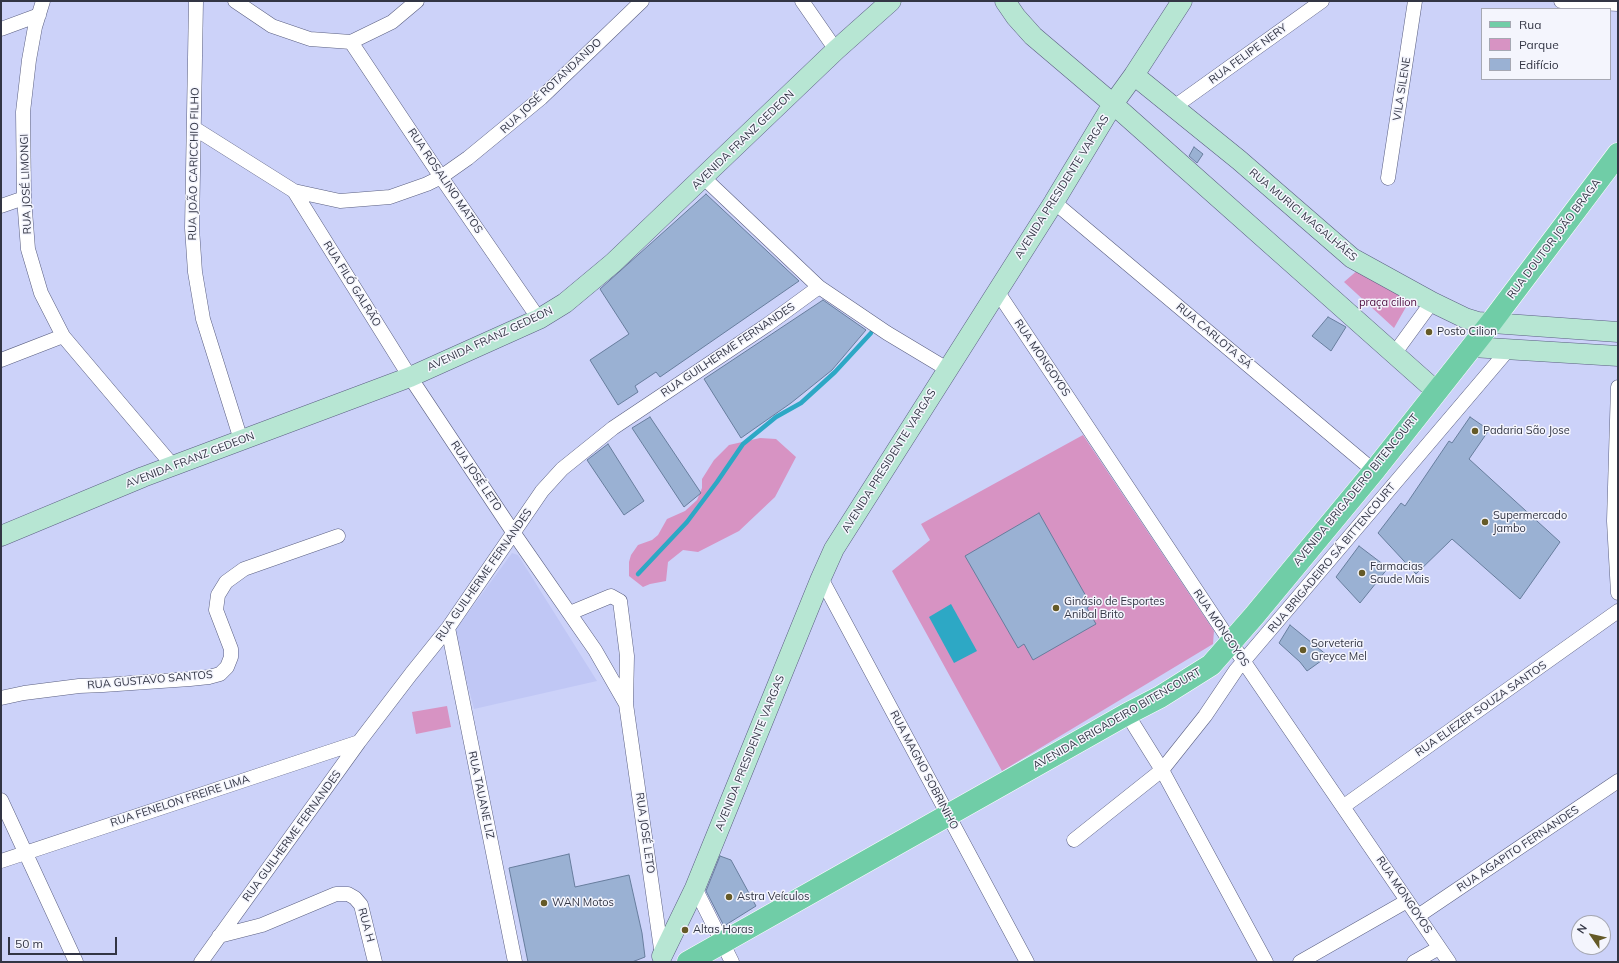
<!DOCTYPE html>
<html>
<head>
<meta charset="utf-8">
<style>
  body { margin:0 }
  #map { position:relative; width:1619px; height:963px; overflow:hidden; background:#ccd2f9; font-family:Mulish,sans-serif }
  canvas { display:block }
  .frame { position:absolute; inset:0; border:2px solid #323544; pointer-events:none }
  .legend { position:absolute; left:1481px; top:8px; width:130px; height:72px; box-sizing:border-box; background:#f4f5fd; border:1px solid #a6a8b3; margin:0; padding:5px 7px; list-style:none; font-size:12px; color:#323544 }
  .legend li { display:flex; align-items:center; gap:8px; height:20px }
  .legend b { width:20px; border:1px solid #a6a8b3 }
  .north { position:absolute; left:1571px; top:915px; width:40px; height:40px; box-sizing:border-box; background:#f4f5fd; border:1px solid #a6a8b3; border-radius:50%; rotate:304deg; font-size:11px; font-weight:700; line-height:16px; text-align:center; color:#323544 }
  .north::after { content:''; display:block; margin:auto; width:14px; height:18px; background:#655a27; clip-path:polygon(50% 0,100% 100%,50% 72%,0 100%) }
  .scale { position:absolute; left:8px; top:937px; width:109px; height:18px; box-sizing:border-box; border:2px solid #323544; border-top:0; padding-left:5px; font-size:12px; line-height:14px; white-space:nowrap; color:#323544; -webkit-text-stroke:3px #f4f5fd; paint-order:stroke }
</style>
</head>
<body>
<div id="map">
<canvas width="1619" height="963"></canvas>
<div class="frame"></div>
<ul class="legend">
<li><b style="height:5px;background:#70cda7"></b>Rua</li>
<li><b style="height:11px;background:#d793c3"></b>Parque</li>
<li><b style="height:11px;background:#9ab1d3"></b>Edifício</li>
</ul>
<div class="north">N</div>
<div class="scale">50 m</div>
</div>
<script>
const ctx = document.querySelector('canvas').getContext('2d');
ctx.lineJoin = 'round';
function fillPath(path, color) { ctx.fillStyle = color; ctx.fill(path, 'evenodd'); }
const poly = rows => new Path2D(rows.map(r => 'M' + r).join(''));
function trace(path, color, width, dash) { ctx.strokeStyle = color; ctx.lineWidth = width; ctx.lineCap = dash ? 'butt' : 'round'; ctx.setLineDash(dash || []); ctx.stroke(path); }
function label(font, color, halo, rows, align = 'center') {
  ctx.font = font + ' Mulish,sans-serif'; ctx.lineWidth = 3; ctx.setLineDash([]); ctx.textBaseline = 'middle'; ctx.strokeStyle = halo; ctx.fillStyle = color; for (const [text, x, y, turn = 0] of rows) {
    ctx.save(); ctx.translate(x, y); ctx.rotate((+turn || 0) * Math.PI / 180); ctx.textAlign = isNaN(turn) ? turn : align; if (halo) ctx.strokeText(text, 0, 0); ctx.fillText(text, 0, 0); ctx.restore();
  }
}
fillPath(poly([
  [512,553,518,555,597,681,474,709,454,632]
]), '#c0c7f5');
fillPath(poly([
  [1359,269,1410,300,1394,328,1344,282],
  [1083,435,1214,631,1213,644,1002,771,892,571,930,540,921,524],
  [760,438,776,439,796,457,775,497,739,531,698,552,683,550,668,562,666,581,650,584,643,587,629,576,629,562,631,555,638,545,652,540,658,535,667,519,685,511,697,500,702,488,702,479,714,460,729,445],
  [447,706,451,727,416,734,412,712]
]), '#d793c3');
fillPath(poly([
  [951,604,977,651,954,663,929,617]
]), '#2da8c5');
trace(poly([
  [638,574,687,522,717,482,743,444,776,417,801,403,835,372,871,333]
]), '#2da8c5', 4.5);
const building = poly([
  [1194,147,1203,154,1197,163,1189,156,1194,147],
  [706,194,799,281,660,377,656,372,635,386,638,392,618,405,590,360,629,334,600,289,706,194],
  [823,300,866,330,832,370,791,403,741,438,704,379,823,300],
  [1328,317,1346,327,1331,351,1312,336,1328,317],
  [650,417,701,493,684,507,632,428,650,417],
  [1470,417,1489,430,1469,459,1560,542,1520,599,1452,539,1416,574,1378,533,1401,503,1405,506,1449,441,1452,443,1470,417],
  [608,444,644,501,624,515,587,460,608,444],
  [1039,513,1091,605,1087,608,1096,624,1033,660,1024,644,1018,648,965,556,1039,513],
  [1359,546,1388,568,1360,603,1336,577,1359,546],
  [1290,625,1328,656,1307,671,1300,662,1279,643,1290,625],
  [569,854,575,887,629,875,642,933,645,957,632,962,528,962,509,868,569,854],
  [720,856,731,860,756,906,724,926,706,891,720,856]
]);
fillPath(building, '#9ab1d3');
trace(building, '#677d9d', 1);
const street = poly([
  [43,1,35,27,29,60,23,112,24,198,28,249,41,293,63,336,174,467],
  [196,1,192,228,195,272,203,319,241,440],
  [235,1,272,26,310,39,351,42,392,22,417,1],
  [802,1,836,50],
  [1561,1,1618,4],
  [1,29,39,15],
  [351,42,441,177,539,319],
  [1174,107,1322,1],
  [194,128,294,191,340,201,390,197,427,184,441,177,468,158,541,98,642,1],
  [704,178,819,287,887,333,947,369],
  [1388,178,1415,1],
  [294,191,410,377,513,532,595,650,626,704,662,956],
  [1054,202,1374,471],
  [1,206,24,198],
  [997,291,1244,662,1449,962],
  [1394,354,1432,302],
  [1,360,63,336],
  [1618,387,1614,521,1618,593],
  [821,578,1027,962],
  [570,613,611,596,620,601,627,656,626,703],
  [448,628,515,962],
  [1,698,24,693,79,686,103,685,190,679,209,677,220,674,227,667,231,657,231,649,216,610,218,595,226,582,244,569,338,536],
  [1127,714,1162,770,1266,962],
  [1,800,76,962],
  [1344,806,1618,611],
  [1074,840,1162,770,1205,716,1236,670,1508,350],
  [1,861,359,742],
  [695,888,732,962],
  [1418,916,1618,781],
  [219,936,262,925,336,894,348,894,355,898,361,905,375,962],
  [201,962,359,742,411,674,448,628,542,491,562,469,613,428,767,325,819,287],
  [1300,962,1407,901],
  [1414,962,1439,948]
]);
const secondary = poly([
  [1005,1,1016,17,1033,36,1113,104,1436,391],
  [1134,75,1239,160,1352,258,1432,302,1465,318,1478,322,1618,332],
  [1472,347,1618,356],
  [1,536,143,477,410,377,539,319,565,303,613,263,836,50,891,1],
  [662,956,695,888,821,578,834,549,1054,202,1113,104,1134,75,1182,1]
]);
const primary = poly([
  [688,962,1127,714,1160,697,1211,665,1254,616,1374,471,1490,324,1618,154]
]);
trace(street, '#5a5f81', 15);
trace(secondary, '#5a5f81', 21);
trace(primary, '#fff', 23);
trace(street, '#fff', 14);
trace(secondary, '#b7e6d3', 20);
trace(primary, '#70cda7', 22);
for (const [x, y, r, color] of [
  [1429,332,4,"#655a27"],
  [1475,431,4,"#655a27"],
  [1485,522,4,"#655a27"],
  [1362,573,4,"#655a27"],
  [1056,608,4,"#655a27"],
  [1303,650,4,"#655a27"],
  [729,897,4,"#655a27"],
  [544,903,4,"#655a27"],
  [685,930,4,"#655a27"]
]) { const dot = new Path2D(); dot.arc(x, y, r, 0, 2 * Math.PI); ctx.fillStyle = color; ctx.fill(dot); trace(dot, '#f4f5fd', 1.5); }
label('11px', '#323544', '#f4f5fd', [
  ["RUA FELIPE NERY",1248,54,-36],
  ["RUA JOSÉ ROTANDANDO",551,86,-43],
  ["VILA SILENE",1402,89,-81],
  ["AVENIDA FRANZ GEDEON",743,140,-44],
  ["RUA JOÃO CARICCHIO FILHO",194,164,-89],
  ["RUA ROSALINO MATOS",445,181,56],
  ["RUA JOSÉ LIMONGI",26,184,-92],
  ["AVENIDA PRESIDENTE VARGAS",1062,187,-58],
  ["RUA MURICI MAGALHÃES",1303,215,40],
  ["RUA DOUTOR JOÃO BRAGA",1554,239,-53],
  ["RUA FILÓ GALRÃO",352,284,58],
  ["RUA CARLOTA SÁ",1214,336,40],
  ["AVENIDA FRANZ GEDEON",490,339,-25],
  ["RUA GUILHERME FERNANDES",728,350,-34],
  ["RUA MONGOYOS",1042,358,56],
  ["AVENIDA FRANZ GEDEON",190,460,-21],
  ["AVENIDA PRESIDENTE VARGAS",889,461,-58],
  ["RUA JOSÉ LETO",476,476,56],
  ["AVENIDA BRIGADEIRO BITENCOURT",1356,490,-51],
  ["RUA BRIGADEIRO SÁ BITTENCOURT",1332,558,-50],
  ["RUA GUILHERME FERNANDES",484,575,-55],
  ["RUA MONGOYOS",1221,628,56],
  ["RUA GUSTAVO SANTOS",150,680,-5],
  ["RUA ELIEZER SOUZA SANTOS",1481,709,-35],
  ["AVENIDA BRIGADEIRO BITENCOURT",1117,719,-30],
  ["AVENIDA PRESIDENTE VARGAS",750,753,-68],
  ["RUA MAGNO SOBRINIHO",924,770,62],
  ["RUA TAUANE LIZ",481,795,78],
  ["RUA FENELON FREIRE LIMA",180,801,-18],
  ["RUA JOSÉ LETO",645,833,82],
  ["RUA GUILHERME FERNANDES",292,836,-54],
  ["RUA AGAPITO FERNANDES",1518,849,-34],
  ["RUA MONGOYOS",1404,895,56],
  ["RUA H",366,925,75]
]);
label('11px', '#4d0c3f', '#f4f5fd', [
  ["praça cilion",1388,303]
]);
label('11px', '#323544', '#f4f5fd', [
  ["Posto Cilion",1437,332],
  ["Padaria São Jose",1483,431],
  ["Supermercado",1493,516],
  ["Jambo",1493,529],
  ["Farmacias",1370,567],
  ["Saude Mais",1370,580],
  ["Ginásio de Esportes",1064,602],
  ["Anibal Brito",1064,615],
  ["Sorveteria",1311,644],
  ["Greyce Mel",1311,657],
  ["Astra Veículos",737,897],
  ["WAN Motos",552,903],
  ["Altas Horas",693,930]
], 'left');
</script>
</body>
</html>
